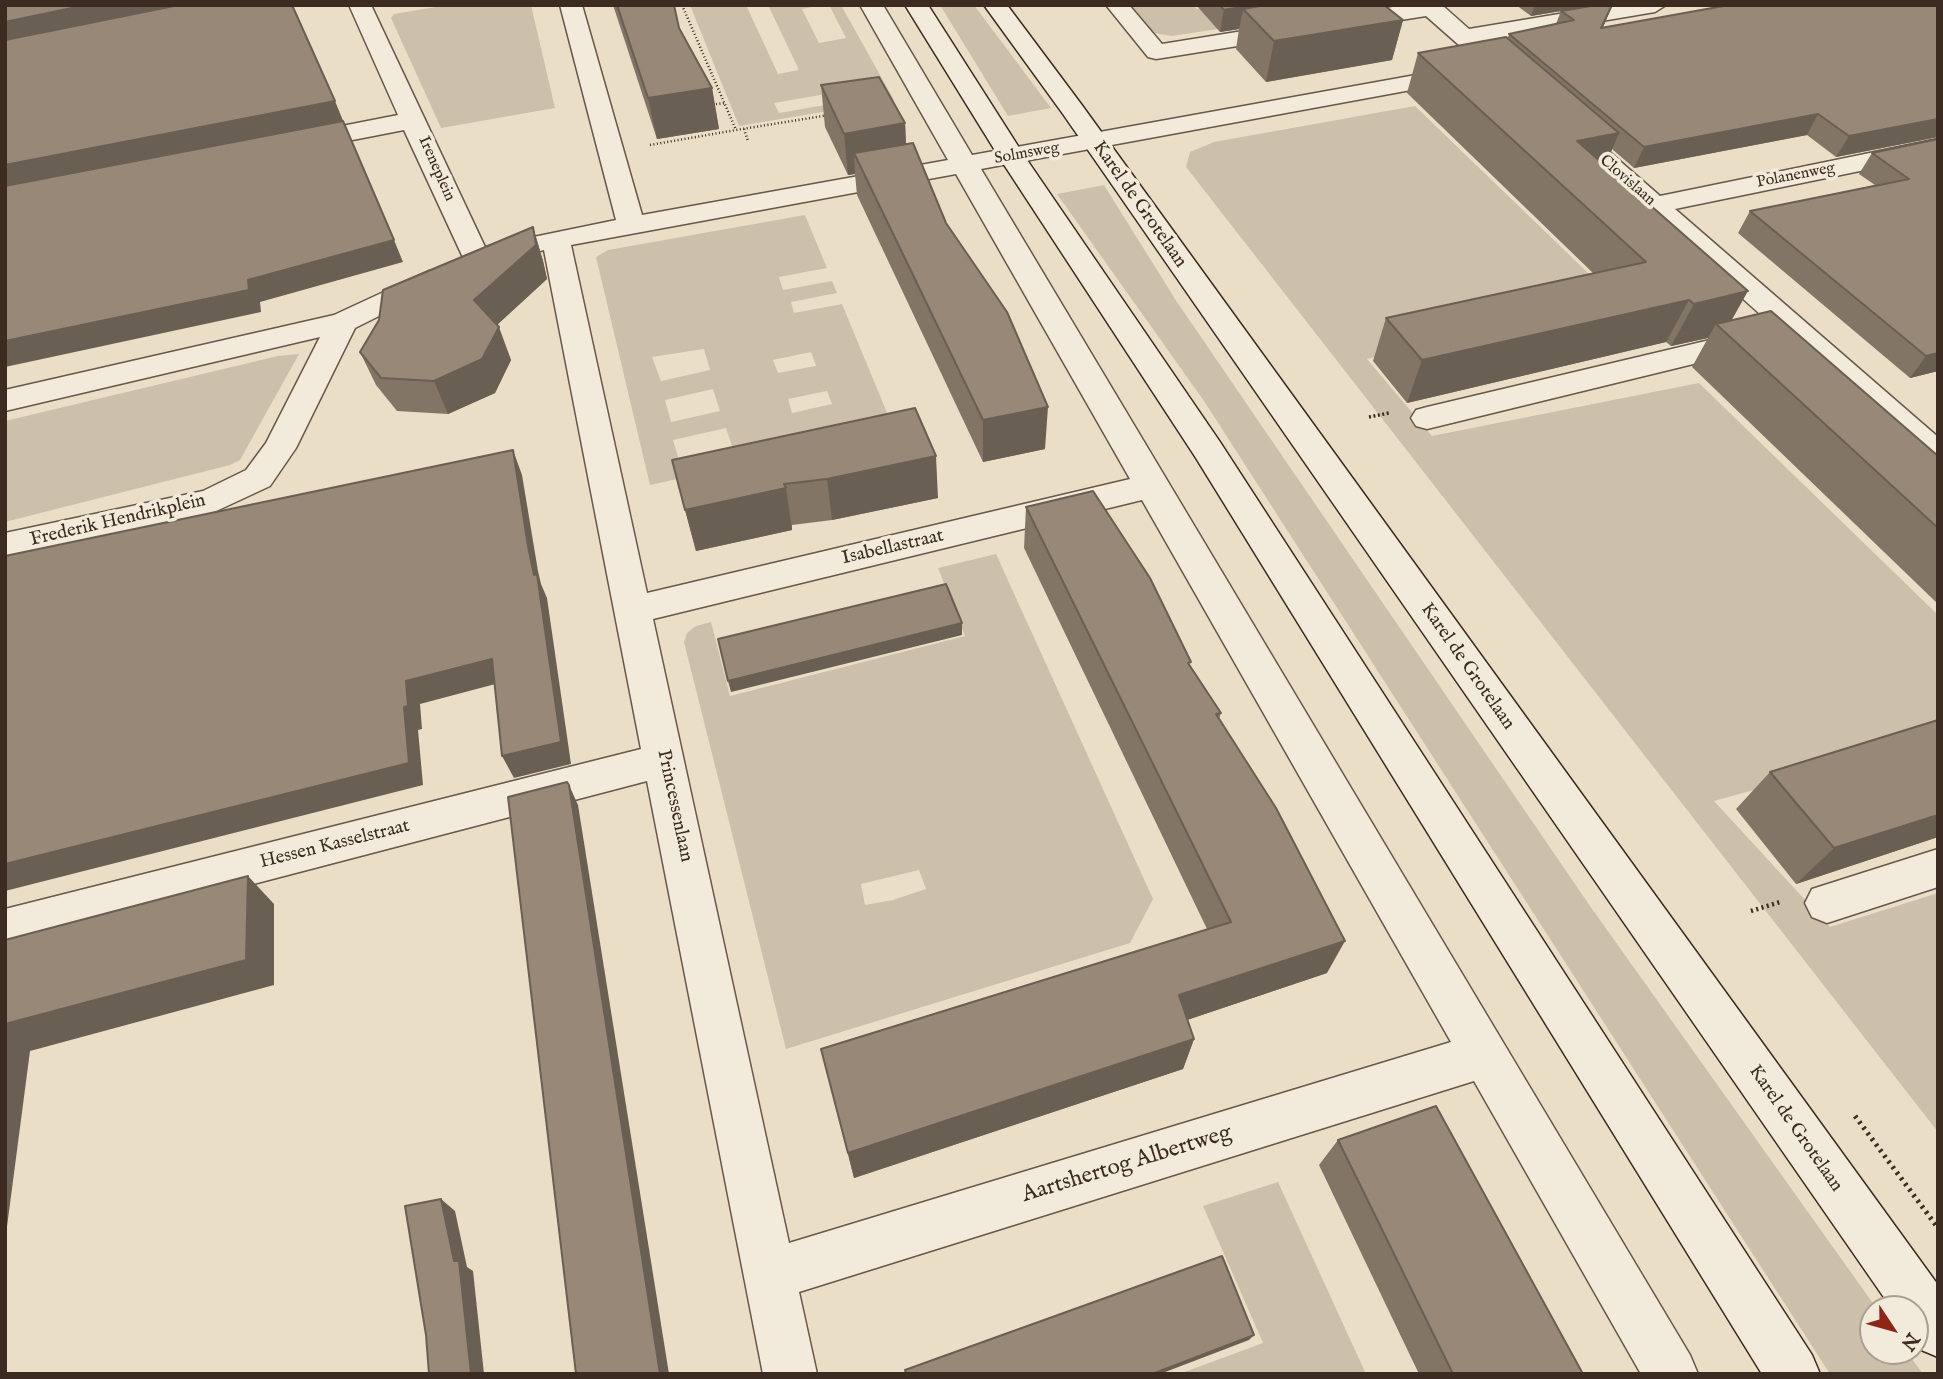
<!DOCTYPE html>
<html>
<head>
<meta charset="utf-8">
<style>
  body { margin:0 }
  #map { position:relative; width:1943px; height:1379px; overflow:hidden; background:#ebdec6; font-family:"IM FELL English",serif }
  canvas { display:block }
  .frame { position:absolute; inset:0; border:7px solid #3b2b21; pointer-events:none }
  .north { position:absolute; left:1859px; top:1295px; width:70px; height:70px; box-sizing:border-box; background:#f2eada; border:2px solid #a99e90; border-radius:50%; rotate:126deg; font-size:19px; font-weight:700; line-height:28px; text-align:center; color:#3b2b21 }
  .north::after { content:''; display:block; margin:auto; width:24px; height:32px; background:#8f2418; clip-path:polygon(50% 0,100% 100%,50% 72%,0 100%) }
</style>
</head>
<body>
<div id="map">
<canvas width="1943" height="1379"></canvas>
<div class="frame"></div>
<div class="north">N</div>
</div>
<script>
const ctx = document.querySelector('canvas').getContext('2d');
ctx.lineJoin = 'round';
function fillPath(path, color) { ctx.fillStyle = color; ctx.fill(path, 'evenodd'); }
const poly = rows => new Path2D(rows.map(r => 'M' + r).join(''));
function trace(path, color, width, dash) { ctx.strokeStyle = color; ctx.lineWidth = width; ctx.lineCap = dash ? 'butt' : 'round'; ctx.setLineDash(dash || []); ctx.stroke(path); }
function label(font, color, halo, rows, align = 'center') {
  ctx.font = font + ' "IM FELL English",serif'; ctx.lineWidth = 7; ctx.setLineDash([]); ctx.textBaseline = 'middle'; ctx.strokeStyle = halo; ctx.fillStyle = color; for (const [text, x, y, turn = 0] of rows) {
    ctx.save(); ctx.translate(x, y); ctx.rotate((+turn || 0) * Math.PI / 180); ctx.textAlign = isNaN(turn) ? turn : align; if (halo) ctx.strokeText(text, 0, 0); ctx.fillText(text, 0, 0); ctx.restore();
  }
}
fillPath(poly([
  [448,5,531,5,555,108,441,128,391,18,394,14],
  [690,5,746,5,778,74,799,70,768,5,823,5,802,9,819,43,846,38,829,5,841,5,894,100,739,126],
  [861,88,865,98,779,113,774,103],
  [940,5,974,5,1051,108,1008,116],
  [1123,5,1193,5,1197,9,1223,5,1257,23,1172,36,1148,32],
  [1415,106,1641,324,1569,314,1367,359,1432,436,1699,383,1938,615,1938,739,1714,801,1830,927,1938,893,1938,1132,1186,167,1190,152,1214,142],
  [1104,185,1177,302,1590,906,1877,1309,1873,1309,1873,1351,1906,1351,1923,1374,1830,1374,1204,401,1057,194],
  [805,215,827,268,779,277,783,290,832,281,837,293,791,302,794,313,842,304,895,432,650,485,596,257,608,250],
  [704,349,710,370,661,381,652,357],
  [811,352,816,366,778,373,773,360],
  [713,389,720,411,671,422,665,400],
  [827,391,832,404,792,413,788,399],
  [726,428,735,455,681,467,673,440],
  [299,354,240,460,230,465,5,522,5,421,278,356],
  [996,554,1153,899,1130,943,786,1049,684,642,687,633,696,626,711,622,730,696,965,636,938,568],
  [919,870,926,889,893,900,865,905,861,884],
  [1278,1182,1366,1374,1179,1374,1263,1343,1203,1206]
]), '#cdc0aa');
const minor = poly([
  [349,5,371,5,485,247,616,220,560,5,582,5,642,215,948,160,860,5,883,5,972,155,1460,67,1469,69,1472,74,1469,79,1460,81,981,169,1690,1355,1698,1374,1641,1374,1474,1081,799,1292,817,1374,763,1374,647,781,5,949,5,909,641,749,544,250,476,267,466,264,404,130,296,151,287,148,283,143,287,138,296,135,398,115,349,5],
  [956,174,1130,479,647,593,571,245,956,174],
  [1142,500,1451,1042,789,1243,653,619,1142,500],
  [1106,5,1129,5,1162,44,1405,5,1442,5,1469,29,1613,5,1666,5,1655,12,1483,41,1523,78,1520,83,1511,85,1502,83,1426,16,1156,59,1148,57,1106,5],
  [1566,119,1575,122,1660,196,1938,139,1938,155,1675,209,1938,437,1938,466,1926,463,1557,132,1553,127,1557,122,1566,119],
  [429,271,439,274,444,280,439,286,355,328,296,448,270,486,212,513,5,559,5,533,203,491,246,470,266,443,320,337,5,411,5,390,334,315,429,271],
  [1752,330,1763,333,1767,340,1763,347,1427,429,1416,426,1411,418,1416,410,1427,407,1752,330],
  [1938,849,1938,887,1827,923,1812,917,1805,903,1812,889,1938,849]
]);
const secondary = poly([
  [905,5,928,5,1025,157,1220,442,1812,1355,1820,1374,1762,1374,1196,458,999,157,905,5],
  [984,5,1007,5,1081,104,1938,1285,1938,1357,1919,1349,1915,1343,1915,1309,1892,1309,1063,114,984,5]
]);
trace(minor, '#67584a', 3);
trace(secondary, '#3b2b21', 3);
trace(poly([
  [682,5,736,130,829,115],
  [709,105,725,103],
  [744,129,748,141],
  [650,145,736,130]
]), '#3b2b21', 2.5, [1, 2.5]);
trace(poly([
  [1369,417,1389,413]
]), '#3b2b21', 3.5, [2, 2.5]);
trace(poly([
  [1751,911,1780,902]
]), '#3b2b21', 4.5, [2, 3.5]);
trace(poly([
  [1855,1116,1938,1228]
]), '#3b2b21', 5, [2.5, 4.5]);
fillPath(minor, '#f2eada');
fillPath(secondary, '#f2eada');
fillPath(poly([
  [613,5,674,5,679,28,712,88,719,129,657,139],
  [1196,5,1384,5,1403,20,1392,60,1266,82,1236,49,1239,29,1220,32],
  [1516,5,1612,5,1603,27,1938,5,1938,137,1836,157,1807,135,1634,168,1612,149,1605,166,1731,320,1938,456,1938,604,1692,367,1708,338,1671,346,1666,342,1407,403,1373,361,1386,318,1594,274,1407,93,1418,53,1508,39,1509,34,1556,24,1561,11,1584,7,1531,16],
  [821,85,905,123,906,144,946,223,1045,449,983,462,857,195,855,174,848,175,825,127],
  [1938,139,1938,371,1910,378,1738,233,1750,211,1875,185,1859,174,1872,153],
  [533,227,543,261,547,279,497,325,511,360,495,393,448,414,397,411,376,385,360,352],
  [915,408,938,498,832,520,792,525,792,530,696,551,672,460],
  [1026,507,1190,665,1221,713,1219,719,1327,973,1187,1020,1194,1039,1183,1069,854,1178,821,1049,1207,929,1024,548],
  [1938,720,1938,837,1796,884,1736,809,1770,772],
  [1338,1140,1583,1374,1419,1374,1319,1165]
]), '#827566');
fillPath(poly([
  [86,5,197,5,5,45,5,22],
  [1253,5,1337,5,1243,9,1239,29,1220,32,1224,10],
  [1535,5,1598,5,1531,16],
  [1612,5,1605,23,1592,48,1601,28],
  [1403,20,1392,60,1266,82,1274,41],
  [712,88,719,129,657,139,648,98],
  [335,101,344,123,5,189,5,165],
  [1818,114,1807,135,1634,168,1644,147],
  [1938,119,1938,137,1836,157,1849,136],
  [905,123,907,165,854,153,855,174,848,175,844,134],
  [1619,133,1601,175,1577,141],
  [533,227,543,261,547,279,487,334,474,300],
  [394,240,403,262,260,302,261,312,5,367,5,341,248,280],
  [1748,291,1725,332,1716,324,1708,338,1671,346,1694,304],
  [1689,300,1666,342,1407,403,1422,360],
  [499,327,511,360,495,393,448,414,434,381],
  [1938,353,1938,371,1910,378,1926,356],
  [1048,407,1045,449,983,462,983,420],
  [513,450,522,475,538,571,541,584,547,598,571,764,514,778,502,756,534,575,528,546],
  [936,456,938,498,832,520,827,479],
  [786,488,792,530,696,551,685,510],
  [962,623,962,635,731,692,728,681],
  [492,659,503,682,420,704,422,729,418,730,423,785,5,891,5,864,404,707,406,681],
  [569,785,578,805,669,1374,660,1374],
  [1938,815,1938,837,1796,884,1834,848],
  [248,876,274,904,274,985,30,1051,5,1242,5,1024],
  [1345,941,1327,973,1169,1026,1179,995],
  [1194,1039,1183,1069,854,1178,848,1153],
  [441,1199,455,1211,467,1267,473,1271,484,1374,471,1374,454,1261],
  [1254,1335,1249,1340,1160,1374,1152,1374]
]), '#6a5f53');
const building = poly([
  [5,5,86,5,5,22,5,5],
  [179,5,292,5,335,101,5,165,5,40,179,5],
  [617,5,674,5,679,28,712,88,648,98,617,5],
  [1220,5,1253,5,1224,10,1220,5],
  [1265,5,1384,5,1403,20,1274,41,1243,9,1265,5],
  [1597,5,1612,5,1601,28,1729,5,1938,5,1938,119,1849,136,1818,114,1644,147,1509,34,1574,20,1561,11,1597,5],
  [1506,37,1619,133,1577,141,1748,291,1694,304,1689,300,1422,360,1386,318,1646,262,1418,53,1506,37],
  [879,77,905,123,844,134,821,85,879,77],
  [343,121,394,240,248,280,249,290,5,341,5,186,343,121],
  [1938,139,1938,353,1926,356,1750,211,1909,179,1872,153,1938,139],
  [913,143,946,223,1007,312,1048,407,983,420,854,153,913,143],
  [533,227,536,245,474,300,499,327,482,359,434,381,381,378,360,352,379,320,383,290,533,227],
  [1771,311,1938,456,1938,528,1716,324,1771,311],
  [915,408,936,456,827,479,784,484,786,488,685,510,672,460,915,408],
  [513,450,528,546,534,575,537,574,561,742,502,756,492,659,406,681,408,706,404,707,409,763,5,864,5,556,513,450],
  [1093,491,1150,578,1191,662,1188,663,1221,713,1216,714,1276,808,1345,941,1179,995,1194,1039,848,1153,821,1049,1231,922,1026,507,1093,491],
  [946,584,962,623,728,681,718,639,946,584],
  [1938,720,1938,815,1834,848,1770,772,1938,720],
  [567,782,569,785,660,1374,576,1374,508,797,567,782],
  [248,876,246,960,5,1024,5,940,248,876],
  [1436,1106,1583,1374,1453,1374,1338,1140,1436,1106],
  [441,1199,454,1261,459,1261,471,1374,429,1374,426,1335,405,1206,441,1199],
  [1222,1256,1254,1335,1152,1374,906,1374,905,1370,1222,1256]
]);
fillPath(building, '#978877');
trace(building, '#6a5f53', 2);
label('16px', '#3b2b21', '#f2eada', [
  ["Solmsweg",1027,154,-10],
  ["Ireneplein",436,169,66],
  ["Polanenweg",1796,176,-11],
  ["Clovislaan",1627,181,41]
]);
label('19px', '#3b2b21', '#f2eada', [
  ["Karel de Grotelaan",1139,205,55],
  ["Frederik Hendrikplein",118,521,-13],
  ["Isabellastraat",893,548,-13],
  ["Karel de Grotelaan",1467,667,55],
  ["Princessenlaan",674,806,78],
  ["Hessen Kasselstraat",335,845,-14],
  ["Karel de Grotelaan",1795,1129,55]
]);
label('23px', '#3b2b21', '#f2eada', [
  ["Aartshertog Albertweg",1127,1165,-17]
]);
</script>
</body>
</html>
